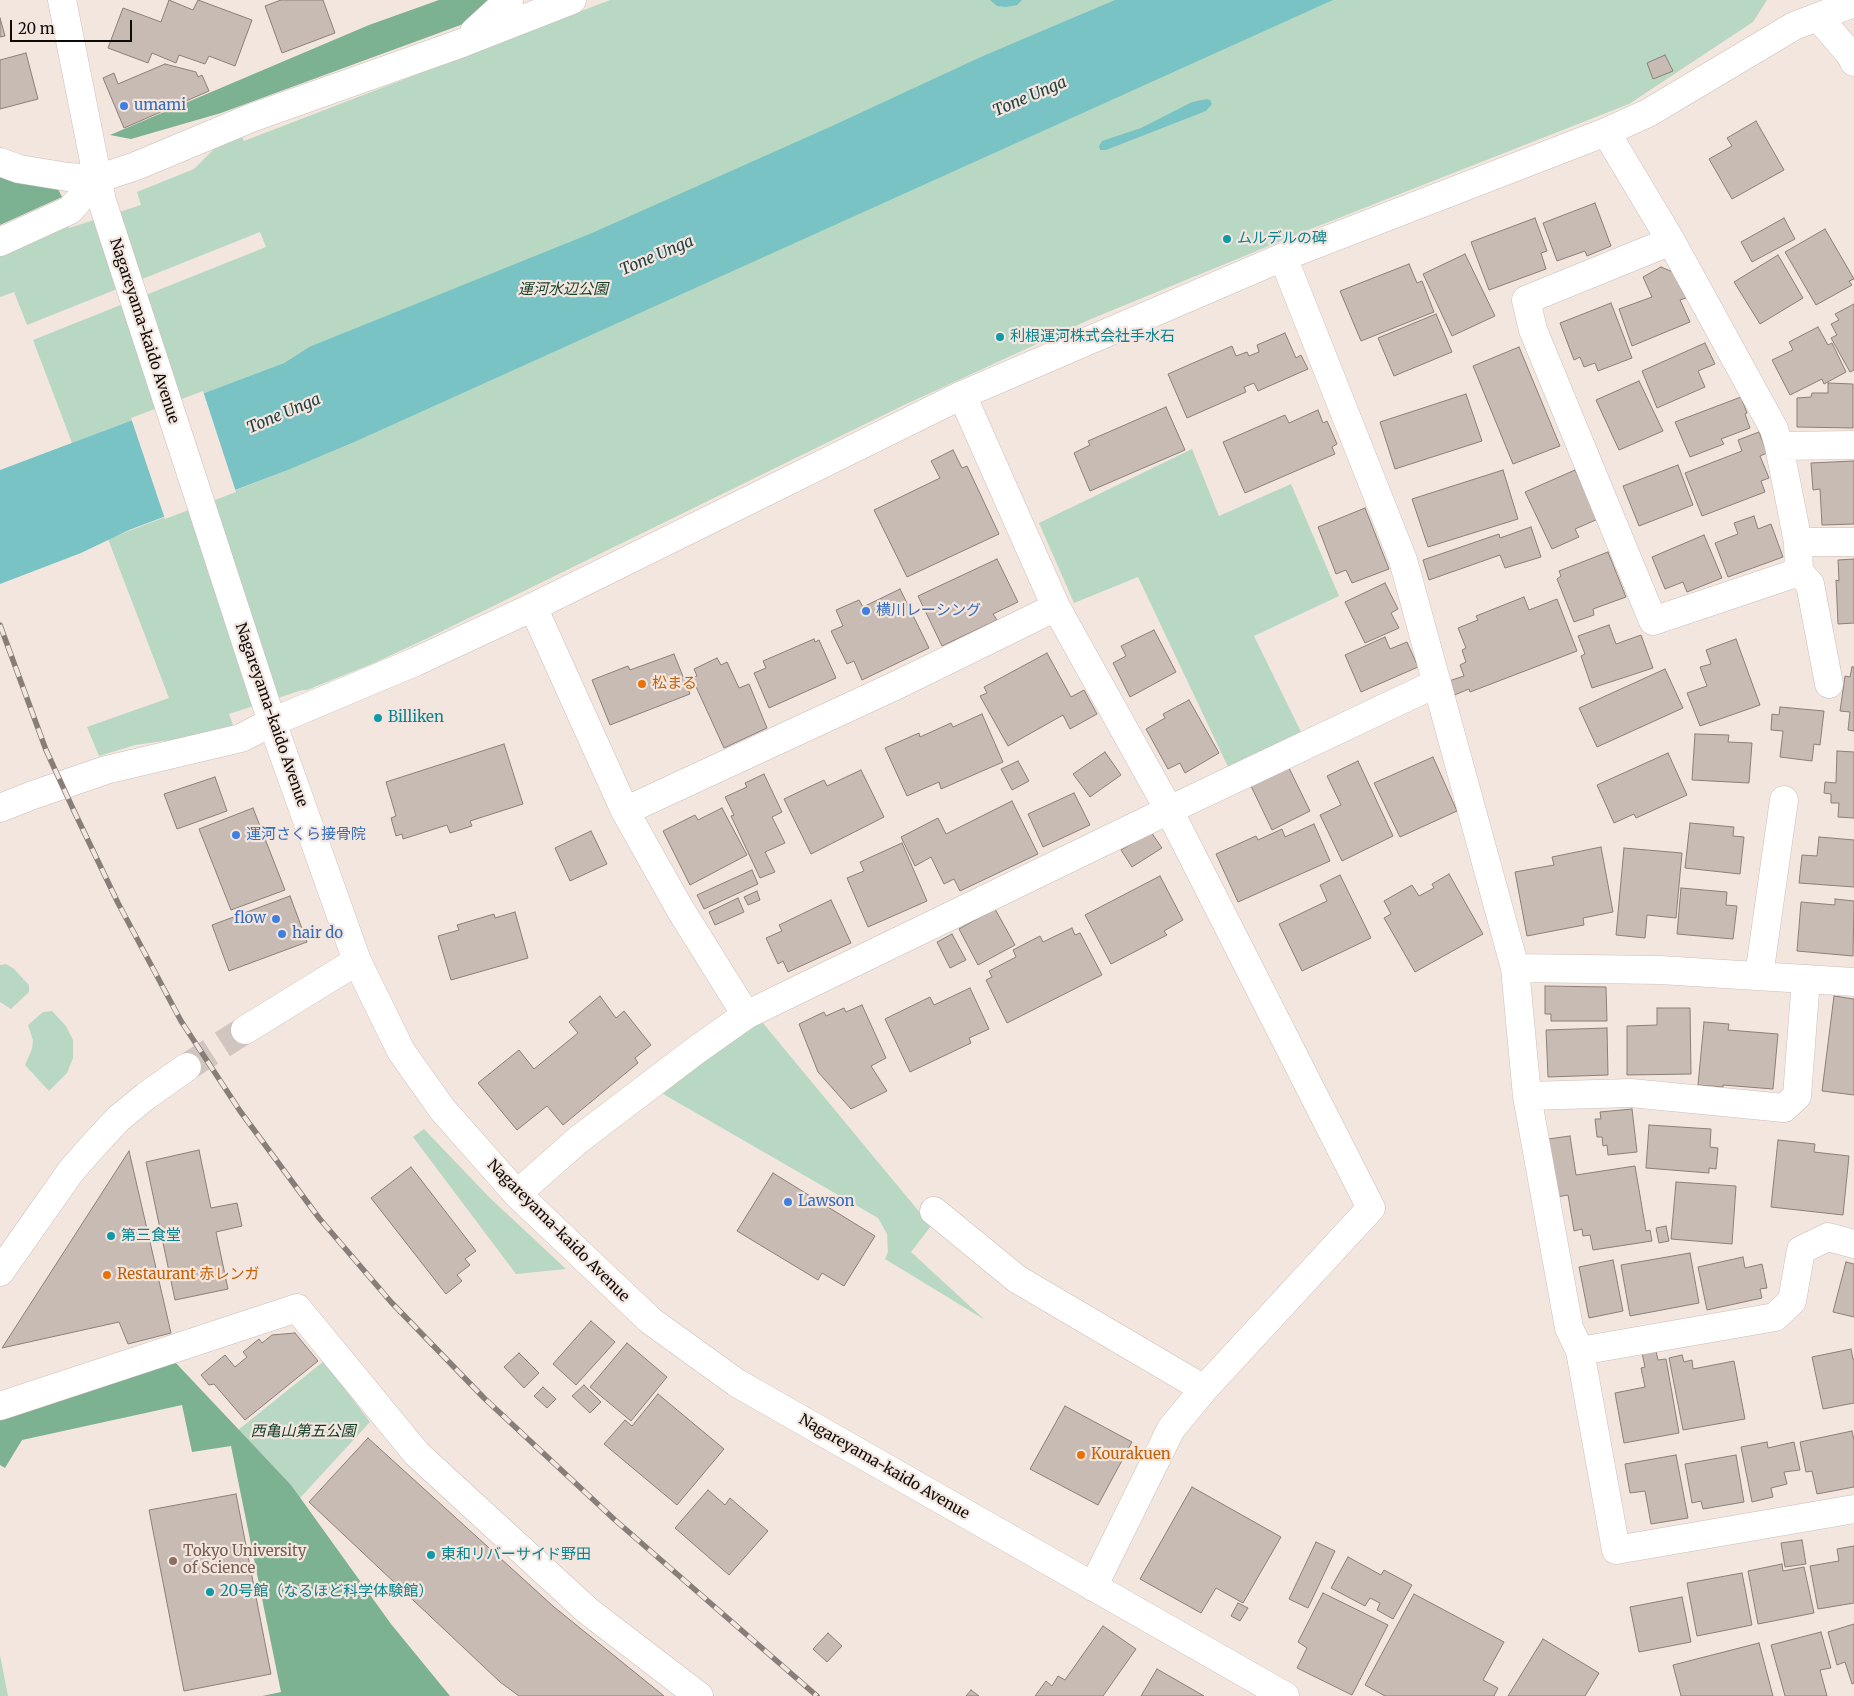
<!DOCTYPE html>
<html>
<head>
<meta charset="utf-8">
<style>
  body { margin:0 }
  #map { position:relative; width:1854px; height:1696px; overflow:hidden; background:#f3e6df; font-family:Merriweather,serif }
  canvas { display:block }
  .scale { position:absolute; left:10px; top:20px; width:122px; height:22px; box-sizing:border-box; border:2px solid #0e0a08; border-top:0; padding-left:6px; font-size:15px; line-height:18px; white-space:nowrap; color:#0e0a08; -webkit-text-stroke:4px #f3e6df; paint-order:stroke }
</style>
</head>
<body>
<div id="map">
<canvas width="1854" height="1696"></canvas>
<div class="scale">20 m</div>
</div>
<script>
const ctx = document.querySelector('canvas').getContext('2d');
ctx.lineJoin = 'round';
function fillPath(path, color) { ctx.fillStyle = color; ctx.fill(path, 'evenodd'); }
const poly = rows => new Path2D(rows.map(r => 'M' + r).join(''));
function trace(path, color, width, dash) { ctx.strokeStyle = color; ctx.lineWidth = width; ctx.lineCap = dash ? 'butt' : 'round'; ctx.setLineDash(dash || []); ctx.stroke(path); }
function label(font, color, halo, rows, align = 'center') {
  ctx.font = font + ' Merriweather,"Noto Sans JP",serif'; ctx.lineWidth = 4.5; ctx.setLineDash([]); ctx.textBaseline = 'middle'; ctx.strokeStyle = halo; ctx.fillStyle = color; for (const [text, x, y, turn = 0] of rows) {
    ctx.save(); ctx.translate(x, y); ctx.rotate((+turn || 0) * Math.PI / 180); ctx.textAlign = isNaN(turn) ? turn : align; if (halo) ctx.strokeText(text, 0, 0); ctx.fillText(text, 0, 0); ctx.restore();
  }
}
fillPath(poly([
  [610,0,1767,0,1753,22,1629,104,1298,234,1091,319,902,406,428,638,374,663,307,690,302,690,229,714,234,728,184,738,135,745,99,756,87,727,169,698,108,539,288,470,352,443,309,347,284,363,72,443,33,340,266,247,260,232,27,325,14,292,0,297,0,249,65,221,69,228,141,205,137,192,194,169,219,144,242,137,244,141],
  [1192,449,1219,516,1291,484,1339,596,1254,636,1303,736,1230,771,1138,577,1074,603,1039,523],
  [6,964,14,969,29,985,29,992,11,1009,0,1002,0,965],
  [52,1011,66,1026,73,1040,73,1058,67,1073,49,1091,25,1065,32,1049,33,1040,28,1025,43,1012],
  [762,1022,931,1226,911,1252,985,1320,885,1259,888,1252,887,1234,878,1218,658,1091,725,1044],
  [424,1129,489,1197,566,1269,516,1274,413,1137],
  [324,1361,370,1422,300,1498,291,1485,238,1430],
  [0,1655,8,1696,0,1696]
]), '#b8d8c4');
fillPath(poly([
  [439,0,497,0,477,19,221,113,131,139,110,135,369,25],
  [0,172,58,189,62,197,0,225],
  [174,1361,291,1485,391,1624,450,1696,262,1696,281,1692,231,1446,192,1452,182,1405,22,1440,5,1468,0,1465,0,1415]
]), '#7cb191');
fillPath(poly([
  [990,0,1022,0,1017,5,1006,7,997,6],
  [1115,0,1333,0,352,443,288,470,129,530,81,553,0,584,0,470,284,363,309,347,592,233,832,126,983,56],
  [1207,99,1210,100,1212,104,1206,111,1106,150,1100,150,1099,146,1102,141,1141,128,1192,102]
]), '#79c3c5');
fillPath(poly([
  [203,391,236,492,165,519,131,418]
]), '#f3e6df');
const building = poly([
  [169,0,193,10,198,0,252,20,235,66,209,56,205,64,179,55,176,63,152,53,148,63,108,48,123,8,161,22,169,0],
  [281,0,323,0,335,33,282,53,265,6,281,0],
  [0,18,5,36,0,37,0,18],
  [26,53,38,99,0,109,0,60,26,53],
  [1665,55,1673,71,1653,79,1647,63,1665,55],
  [165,64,196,72,198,77,202,75,209,91,124,128,103,78,114,73,118,84,165,64],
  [1756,121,1784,170,1732,199,1709,159,1732,146,1727,138,1756,121],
  [1595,203,1611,246,1587,256,1585,251,1557,261,1543,223,1595,203],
  [1535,218,1547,251,1541,253,1546,269,1489,290,1471,242,1535,218],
  [1784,218,1795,239,1752,262,1741,242,1784,218],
  [1825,229,1854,279,1849,281,1852,285,1816,305,1785,252,1825,229],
  [1465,254,1495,316,1452,336,1423,274,1465,254],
  [1778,255,1803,298,1760,324,1734,282,1778,255],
  [1409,264,1417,283,1422,281,1434,312,1361,341,1340,291,1409,264],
  [1661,267,1673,272,1686,298,1680,300,1690,322,1632,346,1619,309,1652,297,1643,277,1661,267],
  [1611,303,1632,358,1598,371,1595,363,1584,367,1580,357,1574,360,1560,323,1611,303],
  [1854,304,1854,370,1850,372,1831,338,1837,335,1831,324,1839,320,1835,314,1854,304],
  [1436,314,1452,352,1394,376,1378,338,1436,314],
  [1818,327,1828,345,1832,343,1846,372,1824,384,1822,379,1790,395,1772,360,1793,350,1789,342,1818,327],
  [1285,333,1296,358,1301,355,1308,369,1258,391,1254,383,1244,387,1246,392,1187,418,1168,374,1232,346,1236,356,1247,352,1249,356,1259,352,1257,345,1285,333],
  [1705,343,1715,364,1698,371,1705,387,1657,408,1642,371,1705,343],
  [1519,347,1560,446,1513,464,1473,366,1519,347],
  [1639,381,1663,431,1619,450,1596,400,1639,381],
  [1828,383,1853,384,1853,428,1797,427,1797,398,1811,397,1812,393,1828,393,1828,383],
  [1466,394,1482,441,1395,469,1380,422,1466,394],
  [1741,397,1747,413,1745,414,1750,428,1721,439,1724,444,1690,457,1675,422,1741,397],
  [1166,407,1185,450,1090,491,1074,453,1090,445,1088,441,1166,407],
  [1318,410,1323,423,1327,421,1337,444,1332,447,1335,454,1245,493,1223,442,1285,415,1289,423,1318,410],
  [1759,432,1767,453,1760,456,1769,478,1761,481,1765,492,1702,516,1685,473,1742,451,1738,440,1759,432],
  [953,450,962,468,967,466,999,534,907,577,874,510,940,478,931,461,953,450],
  [1854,461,1854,524,1822,525,1820,489,1813,490,1811,463,1854,461],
  [1678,465,1693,505,1639,526,1623,486,1678,465],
  [1503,470,1518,519,1428,547,1412,499,1503,470],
  [1575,470,1598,519,1575,529,1579,537,1552,549,1525,492,1575,470],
  [1365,508,1389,569,1352,583,1346,570,1336,574,1318,527,1365,508],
  [1754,516,1758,529,1771,524,1783,557,1728,577,1715,543,1738,534,1734,523,1754,516],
  [1531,527,1541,557,1505,568,1500,555,1429,580,1423,560,1499,534,1500,538,1531,527],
  [1704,535,1722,578,1687,592,1683,582,1665,589,1652,557,1704,535],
  [1608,552,1626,597,1593,609,1594,615,1574,622,1557,579,1561,576,1559,571,1608,552],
  [997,559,1018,602,993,614,997,620,942,646,918,596,997,559],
  [1854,559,1854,623,1838,624,1836,580,1839,581,1838,560,1854,559],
  [1385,583,1398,609,1391,613,1399,628,1365,643,1345,602,1385,583],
  [900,589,929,648,862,680,854,661,847,664,831,631,843,626,836,610,859,600,863,607,900,589],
  [1524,597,1529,610,1557,599,1577,651,1470,692,1469,689,1452,696,1446,682,1464,676,1460,665,1466,662,1462,650,1466,648,1458,628,1478,620,1476,616,1524,597],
  [1609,625,1616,644,1641,635,1653,668,1592,688,1581,656,1585,654,1578,636,1609,625],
  [1154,630,1176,672,1130,697,1113,663,1126,656,1121,646,1154,630],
  [1385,637,1390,649,1407,642,1418,667,1361,692,1345,655,1385,637],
  [814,639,815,642,819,640,836,678,769,708,754,673,766,668,763,661,814,639],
  [1736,639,1760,705,1700,726,1687,693,1707,686,1700,667,1711,664,1706,650,1736,639],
  [1047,653,1071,697,1084,690,1097,714,1070,729,1063,715,1008,746,980,696,987,693,984,687,1047,653],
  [674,654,690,694,610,725,592,680,628,666,630,670,674,654],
  [717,658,721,665,727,662,739,688,749,684,767,728,724,748,692,678,697,676,694,669,717,658],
  [1852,667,1854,667,1854,731,1848,730,1850,712,1840,711,1845,676,1850,677,1852,667],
  [1665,669,1683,708,1597,747,1579,708,1665,669],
  [1189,700,1219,753,1185,773,1180,763,1168,769,1146,729,1165,718,1163,714,1189,700],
  [1780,707,1824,711,1820,745,1814,744,1812,761,1780,757,1783,731,1771,730,1772,714,1779,715,1780,707],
  [982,714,1003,762,941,789,939,782,907,796,885,748,919,733,920,737,951,723,953,727,982,714],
  [1695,734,1729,735,1728,742,1752,743,1749,783,1692,780,1695,734],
  [504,744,523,804,470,821,472,826,450,833,447,825,403,839,402,834,396,836,391,818,396,816,386,782,504,744],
  [1837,751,1854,752,1854,818,1838,817,1839,803,1831,803,1831,794,1824,793,1825,782,1836,783,1837,751],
  [1105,752,1121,775,1090,797,1073,774,1105,752],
  [1668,753,1687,795,1636,818,1634,814,1614,823,1597,785,1668,753],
  [1433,757,1457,811,1400,837,1374,783,1433,757],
  [1018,761,1029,781,1012,790,1001,769,1018,761],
  [1358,761,1393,836,1342,861,1320,815,1341,805,1327,776,1358,761],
  [1289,768,1310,811,1272,830,1251,786,1289,768],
  [861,770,884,817,811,854,784,799,824,780,827,786,861,770],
  [764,774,782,812,772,817,785,843,765,852,775,872,760,878,731,816,734,815,725,797,747,787,745,783,764,774],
  [215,777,227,811,177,829,164,794,215,777],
  [1074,793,1090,825,1043,847,1028,814,1074,793],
  [1012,801,1038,854,960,891,954,879,944,884,931,857,915,866,901,837,938,818,946,834,1012,801],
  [253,808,285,890,231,910,199,829,253,808],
  [722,808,747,855,690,885,663,831,695,815,698,820,722,808],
  [1690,823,1734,827,1733,836,1744,837,1740,874,1685,868,1690,823],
  [1314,824,1330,861,1238,902,1216,854,1256,836,1258,840,1282,829,1285,837,1314,824],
  [591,831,607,864,570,881,555,848,591,831],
  [1151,832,1162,848,1132,867,1121,850,1151,832],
  [1819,837,1854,840,1854,887,1799,883,1802,855,1817,856,1819,837],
  [902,843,927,901,868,927,847,878,864,871,860,862,902,843],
  [1601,847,1613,912,1583,918,1584,925,1527,936,1515,872,1554,865,1552,857,1601,847],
  [1624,848,1682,853,1676,918,1647,915,1645,938,1616,935,1624,848],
  [752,870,758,884,704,909,697,895,752,870],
  [1449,874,1483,934,1415,972,1384,918,1391,914,1384,901,1412,885,1419,896,1434,888,1432,884,1449,874],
  [1340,875,1371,938,1302,971,1279,924,1327,901,1320,885,1340,875],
  [1160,876,1183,920,1164,931,1167,935,1111,964,1085,915,1160,876],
  [1681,888,1727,892,1726,905,1737,906,1733,939,1677,934,1681,888],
  [757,891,760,900,748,905,744,897,757,891],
  [290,896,307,942,229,971,212,925,290,896],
  [738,898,744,912,715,925,709,912,738,898],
  [1835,899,1854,901,1853,956,1797,951,1801,902,1835,905,1835,899],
  [831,900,851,943,788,972,783,961,778,964,766,938,782,931,779,925,831,900],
  [995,909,1015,945,978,965,959,929,995,909],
  [515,912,528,958,451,980,438,936,459,930,457,925,494,914,495,918,515,912],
  [1072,928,1075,935,1080,933,1102,975,1007,1023,986,980,992,977,989,971,1016,957,1013,950,1040,936,1043,942,1072,928],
  [952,934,966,960,950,968,937,942,952,934],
  [1545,986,1606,987,1607,1021,1551,1021,1551,1014,1545,1014,1545,986],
  [970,988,989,1029,969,1038,971,1043,910,1072,885,1019,930,997,934,1005,970,988],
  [600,996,616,1018,624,1011,651,1045,635,1058,638,1063,563,1125,547,1106,517,1130,478,1083,519,1050,534,1069,578,1033,569,1022,600,996],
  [1834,996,1854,999,1854,1095,1822,1091,1834,996],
  [862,1005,886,1058,871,1066,887,1091,851,1109,818,1072,799,1024,824,1012,826,1016,844,1008,846,1012,862,1005],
  [1657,1008,1690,1008,1691,1074,1627,1075,1627,1026,1657,1025,1657,1008],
  [1704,1022,1729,1024,1728,1030,1778,1034,1773,1089,1723,1085,1723,1087,1698,1085,1704,1022],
  [1607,1028,1608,1075,1548,1077,1546,1030,1607,1028],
  [1632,1109,1637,1152,1608,1155,1607,1145,1603,1146,1602,1137,1597,1137,1595,1119,1601,1119,1600,1112,1632,1109],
  [1649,1125,1711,1129,1710,1147,1718,1148,1716,1169,1709,1168,1709,1173,1646,1168,1649,1125],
  [1570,1136,1576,1175,1635,1166,1646,1231,1650,1230,1652,1241,1593,1250,1590,1235,1583,1236,1582,1229,1574,1231,1568,1195,1557,1197,1548,1139,1570,1136],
  [1778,1140,1815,1144,1814,1152,1849,1156,1843,1215,1771,1207,1778,1140],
  [199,1150,211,1208,237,1203,242,1226,216,1232,228,1289,175,1300,146,1162,199,1150],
  [129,1151,171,1333,128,1344,119,1322,2,1348,129,1151],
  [411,1167,476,1251,465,1259,470,1265,457,1275,462,1281,446,1294,371,1198,411,1167],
  [773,1173,875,1236,844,1286,822,1273,818,1280,737,1231,773,1173],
  [1676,1182,1736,1186,1732,1244,1671,1239,1676,1182],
  [1666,1226,1669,1241,1659,1243,1656,1228,1666,1226],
  [1690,1253,1699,1303,1630,1316,1621,1265,1690,1253],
  [1743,1257,1745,1268,1762,1264,1767,1288,1760,1289,1762,1298,1707,1310,1698,1267,1743,1257],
  [1613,1260,1623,1311,1589,1318,1579,1267,1613,1260],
  [1846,1262,1854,1264,1854,1317,1833,1312,1846,1262],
  [591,1321,615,1342,576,1385,553,1364,591,1321],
  [295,1333,318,1361,245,1420,214,1384,209,1385,201,1375,225,1355,235,1367,247,1357,243,1352,259,1339,262,1343,272,1335,295,1333],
  [627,1343,667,1377,631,1421,590,1387,627,1343],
  [1851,1349,1853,1359,1854,1359,1854,1403,1823,1409,1812,1357,1851,1349],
  [1656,1351,1658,1360,1666,1359,1679,1433,1624,1443,1615,1393,1645,1387,1641,1368,1645,1367,1642,1353,1656,1351],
  [519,1353,539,1373,524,1388,504,1367,519,1353],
  [1682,1355,1684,1362,1692,1360,1693,1369,1734,1361,1745,1419,1683,1430,1669,1358,1682,1355],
  [584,1385,601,1402,590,1413,572,1396,584,1385],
  [543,1387,556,1399,547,1408,534,1396,543,1387],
  [658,1394,724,1449,677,1505,604,1444,625,1420,632,1426,658,1394],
  [1065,1406,1132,1442,1098,1505,1030,1469,1065,1406],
  [1852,1431,1854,1440,1854,1487,1817,1494,1812,1471,1806,1472,1800,1442,1852,1431],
  [368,1438,554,1607,664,1696,519,1696,500,1682,309,1502,368,1438],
  [1767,1442,1768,1448,1794,1442,1800,1470,1784,1472,1787,1484,1771,1488,1773,1497,1752,1502,1741,1447,1767,1442],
  [1676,1455,1688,1518,1651,1524,1645,1491,1630,1493,1625,1464,1676,1455],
  [1736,1455,1744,1502,1703,1509,1701,1501,1692,1503,1685,1464,1736,1455],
  [1192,1487,1281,1537,1243,1603,1216,1588,1201,1613,1140,1579,1192,1487],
  [708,1490,725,1505,730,1498,768,1531,729,1575,675,1528,708,1490],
  [236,1494,271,1674,184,1691,149,1510,236,1494],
  [1802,1540,1806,1564,1785,1567,1781,1543,1802,1540],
  [1316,1542,1335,1551,1308,1608,1289,1599,1316,1542],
  [1854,1546,1854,1603,1818,1609,1810,1566,1839,1561,1837,1549,1854,1546],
  [1348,1557,1381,1575,1384,1570,1412,1585,1393,1619,1377,1610,1380,1603,1370,1598,1365,1606,1331,1588,1348,1557],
  [1782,1564,1783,1571,1804,1567,1814,1613,1758,1624,1748,1571,1782,1564],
  [1742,1573,1752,1625,1697,1636,1687,1583,1742,1573],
  [1323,1593,1388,1625,1352,1695,1297,1668,1307,1648,1298,1642,1323,1593],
  [1414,1594,1504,1642,1483,1680,1498,1688,1494,1696,1385,1696,1365,1685,1414,1594],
  [1682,1597,1691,1642,1639,1652,1630,1607,1682,1597],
  [1238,1603,1248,1608,1240,1621,1231,1616,1238,1603],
  [1854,1624,1854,1683,1852,1684,1845,1662,1837,1665,1828,1632,1854,1624],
  [1103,1626,1136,1649,1103,1696,1035,1696,1046,1681,1052,1686,1058,1676,1065,1680,1103,1626],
  [1821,1632,1831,1668,1820,1670,1827,1696,1785,1696,1771,1645,1821,1632],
  [828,1633,842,1646,827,1662,813,1649,828,1633],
  [1543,1639,1599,1673,1585,1696,1508,1696,1543,1639],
  [1759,1643,1773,1696,1681,1696,1673,1665,1759,1643],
  [1157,1669,1204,1696,1141,1696,1157,1669],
  [971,1690,979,1696,966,1696,971,1690]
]);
fillPath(building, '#c8bbb4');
trace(building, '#8b7f79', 1);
trace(poly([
  [187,1067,245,1030]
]), '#d1c5bf', 28, [28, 14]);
const minor = poly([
  [62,0,102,201,272,722,357,961,401,1051,442,1109,517,1194,651,1321,737,1383,1285,1696],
  [1818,17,1850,54,1854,62],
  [474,32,509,0],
  [1606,132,1671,241,1774,429,1779,446,1798,542,1799,572,1653,621,1533,330,1526,300,1671,241],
  [0,162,19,169,68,177,97,179,136,166,251,118,462,43,572,0],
  [0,242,70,210,97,179],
  [1283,257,1403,560,1515,968,1527,1096,1569,1328,1580,1351],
  [962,395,1056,607,1169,810,1371,1208,1204,1389,1171,1429,1093,1587],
  [1779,446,1854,445],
  [1798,542,1854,542],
  [1799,572,1810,584,1829,684],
  [533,607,625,811,680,909,746,1015],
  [0,808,33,795,106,770,241,738,272,722,415,662,533,607,962,395,1283,257,1606,132,1648,113,1794,26,1854,3],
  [625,811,899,684,1056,607],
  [1515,968,1660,970,1854,982],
  [1759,976,1784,800],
  [245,1030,357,961],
  [1527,1096,1631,1093,1784,1108,1797,1096,1806,979],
  [517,1194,578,1140,695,1051,746,1015,1169,810,1437,683],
  [934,1211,1017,1279,1204,1389],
  [1854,1244,1828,1237,1801,1250,1792,1301,1775,1317,1580,1351,1616,1550,1854,1509],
  [0,1272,71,1171,93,1146,118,1119,146,1096,187,1067],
  [0,1406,297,1308,417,1454,588,1611,699,1696]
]);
trace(minor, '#cbbeb7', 29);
trace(minor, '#fff', 28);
const rail = poly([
  [0,625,46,750,74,811,118,903,181,1021,240,1111,319,1218,391,1302,484,1398,615,1520,817,1696]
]);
trace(rail, '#877e79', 5.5);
trace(rail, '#f3e6df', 4, [11]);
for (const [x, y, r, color] of [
  [124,106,5,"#3f7fe0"],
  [1227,239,5,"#0f9aa8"],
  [1000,337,5,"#0f9aa8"],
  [866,611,5,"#3f7fe0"],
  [642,684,5,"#e8710a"],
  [378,718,5,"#0f9aa8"],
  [236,835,5,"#3f7fe0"],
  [276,919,5,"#3f7fe0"],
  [282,934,5,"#3f7fe0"],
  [788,1202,5,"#3f7fe0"],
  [111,1236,5,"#0f9aa8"],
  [107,1275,5,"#e8710a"],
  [1081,1455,5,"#e8710a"],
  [431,1555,5,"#0f9aa8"],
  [173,1561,5,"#8d6e63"],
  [210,1592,5,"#0f9aa8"]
]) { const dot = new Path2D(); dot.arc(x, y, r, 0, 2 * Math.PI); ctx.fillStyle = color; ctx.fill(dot); trace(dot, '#f3e6df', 2); }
label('15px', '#366cbe', '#f3e6df', [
  ["umami",134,106],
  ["横川レーシング",876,611],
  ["運河さくら接骨院",246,835],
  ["flow",266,919,"right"],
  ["hair do",292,934],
  ["Lawson",798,1202]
], 'left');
label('15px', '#0d838f', '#f3e6df', [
  ["ムルデルの碑",1237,239],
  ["利根運河株式会社手水石",1010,337],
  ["Billiken",388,718],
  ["第三食堂",121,1236],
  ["東和リバーサイド野田",441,1555],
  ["20号館（なるほど科学体験館）",220,1592]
], 'left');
label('italic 15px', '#123d26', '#f3e6df', [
  ["運河水辺公園",563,290],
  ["西亀山第五公園",303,1432]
]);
label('15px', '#0e0a08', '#f3e6df', [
  ["Nagareyama-kaido Avenue",144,331,72],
  ["Nagareyama-kaido Avenue",271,715,71],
  ["Nagareyama-kaido Avenue",558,1231,45],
  ["Nagareyama-kaido Avenue",884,1467,30]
]);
label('15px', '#c56008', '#f3e6df', [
  ["松まる",652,684],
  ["Restaurant 赤レンガ",117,1275],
  ["Kourakuen",1091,1455]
], 'left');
label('15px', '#785e54', '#f3e6df', [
  ["Tokyo University",183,1552],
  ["of Science",183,1569]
], 'left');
label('italic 16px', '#1d4142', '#f3e6df', [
  ["Tone Unga",1030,97,-23],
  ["Tone Unga",657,256,-23],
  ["Tone Unga",284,414,-23]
]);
</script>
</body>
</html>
